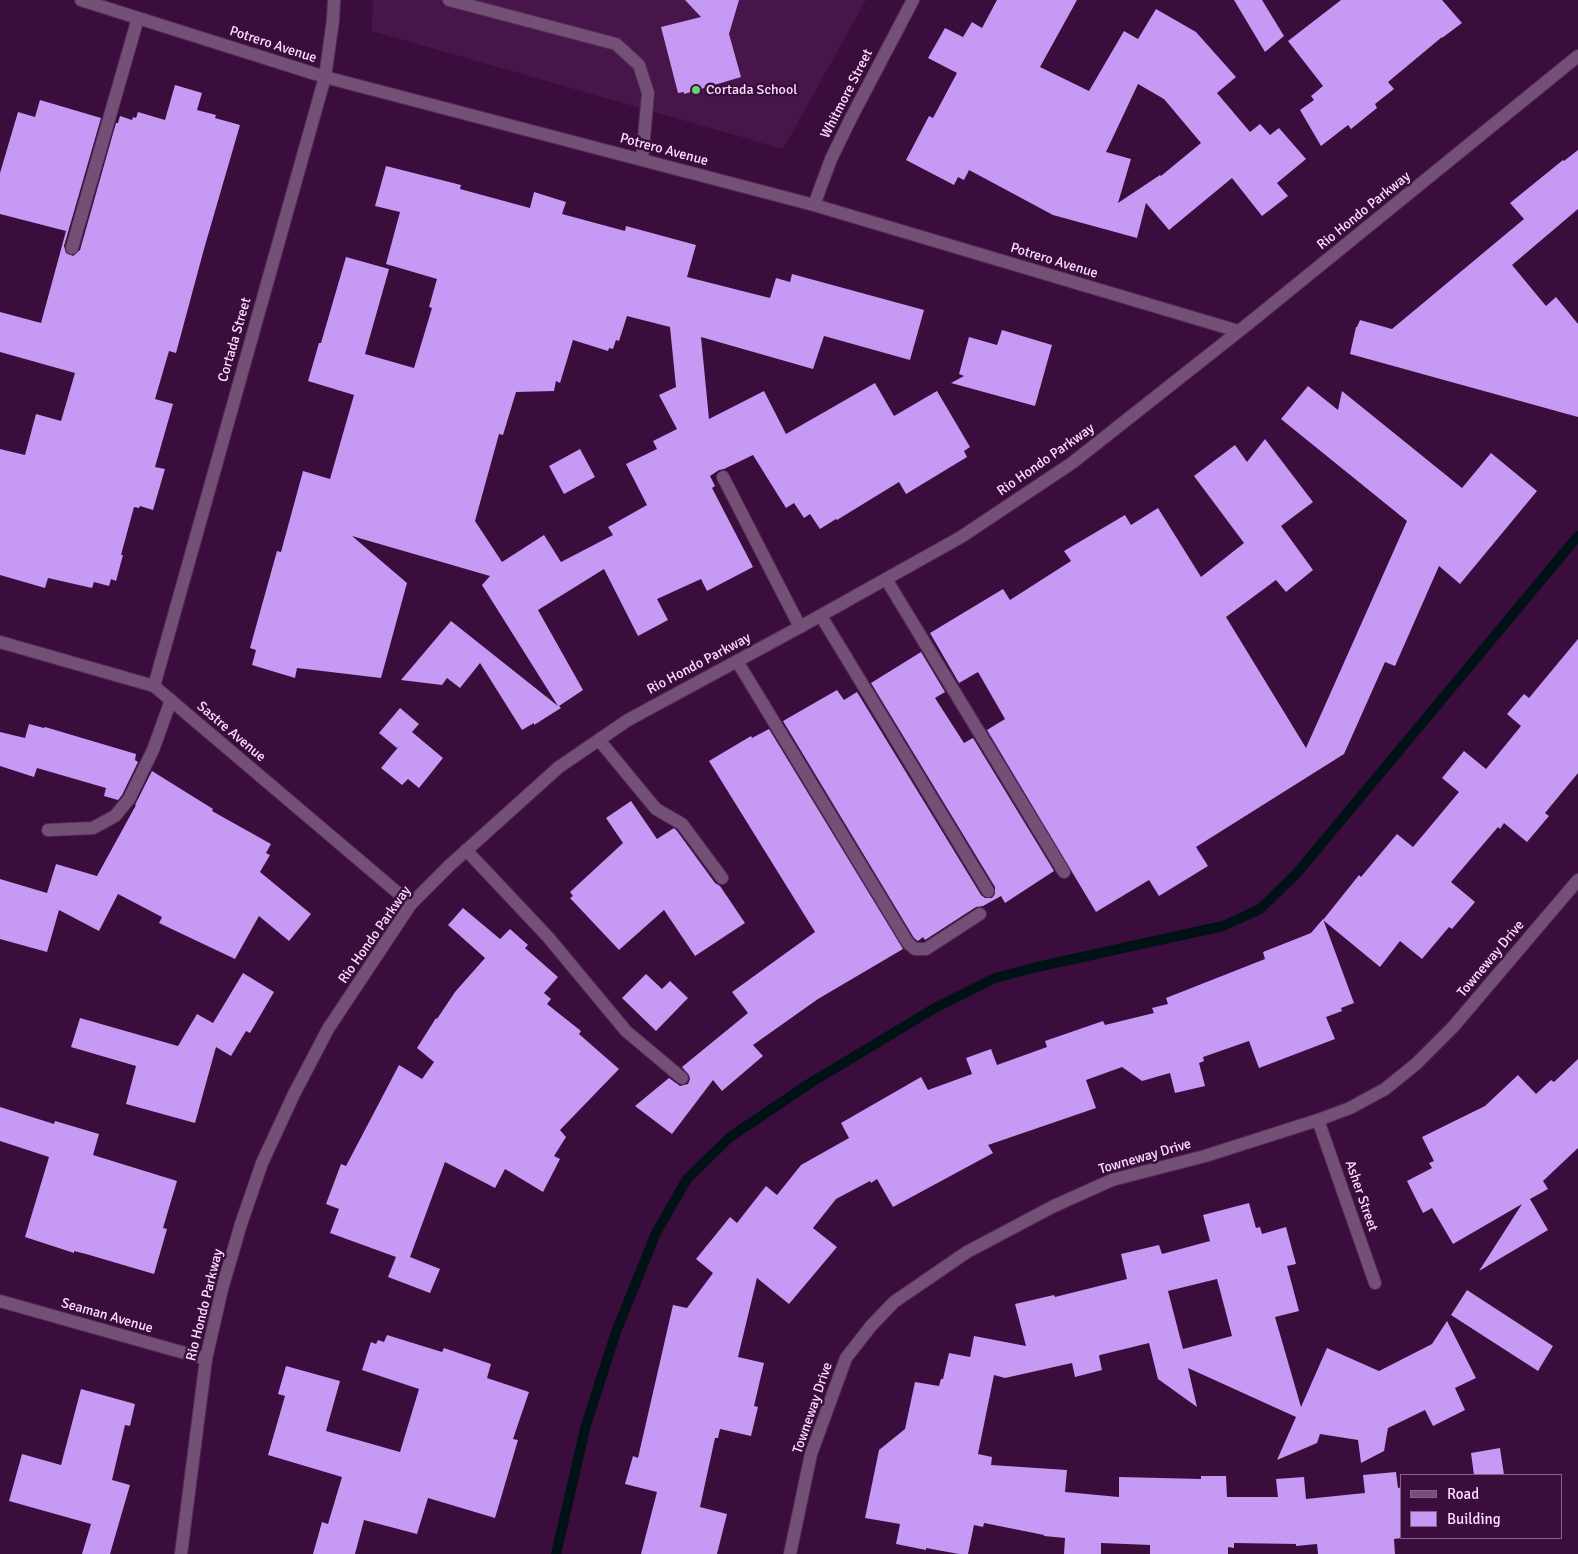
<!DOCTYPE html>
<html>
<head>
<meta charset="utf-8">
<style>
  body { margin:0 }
  #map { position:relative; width:1578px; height:1554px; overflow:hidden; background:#3a0d3d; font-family:Signika,sans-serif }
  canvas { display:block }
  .legend { position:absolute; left:1400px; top:1474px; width:162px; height:65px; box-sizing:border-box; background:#3a0d3d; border:1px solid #88628a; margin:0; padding:6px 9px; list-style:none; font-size:15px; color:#fde1fe }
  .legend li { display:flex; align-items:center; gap:10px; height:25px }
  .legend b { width:25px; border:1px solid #88628a }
</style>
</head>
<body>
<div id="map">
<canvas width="1578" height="1554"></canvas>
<ul class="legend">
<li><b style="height:6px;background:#755076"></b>Road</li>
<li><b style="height:14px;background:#c599f4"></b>Building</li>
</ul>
</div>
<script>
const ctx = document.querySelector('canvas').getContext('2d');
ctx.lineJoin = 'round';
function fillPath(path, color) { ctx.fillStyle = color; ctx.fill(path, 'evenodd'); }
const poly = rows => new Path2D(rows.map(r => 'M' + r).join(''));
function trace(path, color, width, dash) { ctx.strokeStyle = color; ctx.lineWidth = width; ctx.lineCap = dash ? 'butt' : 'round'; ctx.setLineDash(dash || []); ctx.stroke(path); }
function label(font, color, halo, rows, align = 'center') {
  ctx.font = font + ' Signika,sans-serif'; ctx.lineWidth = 5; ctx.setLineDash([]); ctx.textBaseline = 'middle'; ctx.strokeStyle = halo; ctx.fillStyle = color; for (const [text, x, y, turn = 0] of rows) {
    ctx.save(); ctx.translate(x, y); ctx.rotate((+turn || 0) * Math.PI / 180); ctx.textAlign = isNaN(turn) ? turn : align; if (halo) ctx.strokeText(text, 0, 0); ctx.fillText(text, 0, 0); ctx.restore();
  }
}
fillPath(poly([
  [373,0,866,0,783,149,372,31]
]), '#48154b');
trace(poly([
  [556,1554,586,1425,616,1332,656,1233,687,1179,730,1137,812,1082,935,1008,995,978,1037,967,1223,926,1260,909,1297,873,1578,536]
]), '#001215', 10);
fillPath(poly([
  [685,0,739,0,729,34,741,77,684,94,684,92,678,93,661,27,701,17],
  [997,0,1077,0,1040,67,1089,91,1124,31,1138,39,1156,9,1196,32,1236,77,1217,93,1250,132,1260,124,1270,135,1279,128,1306,159,1277,183,1288,196,1262,216,1232,178,1169,230,1146,203,1137,238,1053,215,969,170,964,180,958,177,954,185,906,160,929,116,933,118,957,73,928,58,945,28,963,37,972,22,982,28],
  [1138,84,1164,99,1201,143,1161,176,1160,175,1118,203,1131,159,1106,152],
  [1234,0,1262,0,1284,36,1265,52],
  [1341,0,1442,0,1462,23,1442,38,1442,37,1388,82,1394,89,1375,104,1377,108,1351,129,1348,125,1321,146,1300,110,1314,100,1311,96,1323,86,1288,41],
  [175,85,202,93,197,110,216,115,215,118,240,125,204,249,176,353,169,351,155,399,173,404,155,467,165,469,153,510,140,506,139,508,134,507,121,555,123,555,116,581,111,579,109,586,94,582,92,588,48,578,45,588,0,575,0,449,25,455,36,414,61,421,75,373,0,352,0,312,41,323,66,231,0,214,0,173,18,112,35,117,40,100,101,118,64,246,66,253,73,256,80,250,116,123,118,123,120,116,132,120,133,117,136,118,138,112,165,120],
  [1578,150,1578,209,1512,265,1546,306,1556,297,1578,324,1578,417,1350,354,1356,327,1357,327,1360,320,1392,329,1524,219,1510,203,1563,160,1564,161],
  [386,166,461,185,460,189,530,208,534,192,566,202,562,214,625,231,626,226,696,245,687,277,770,298,776,278,790,282,792,274,924,310,910,360,824,336,813,369,701,337,709,419,764,391,786,434,875,383,894,416,937,391,970,447,964,451,967,457,906,494,899,482,837,520,836,519,820,529,810,514,804,518,794,503,786,508,753,455,724,469,719,470,710,476,715,486,712,488,753,567,707,591,701,579,657,599,668,620,638,636,604,569,538,610,583,690,559,706,561,708,534,725,534,723,522,730,480,663,460,688,447,678,442,685,401,680,451,621,558,706,482,585,490,576,352,536,407,583,381,678,297,668,295,678,252,665,256,650,250,648,277,551,281,552,303,471,330,479,354,395,308,381,319,343,321,343,346,257,389,269,365,354,414,368,432,308,429,307,437,279,386,264,400,212,375,206],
  [627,316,670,327,676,387,659,395,677,429,653,441,657,449,626,464,647,505,608,527,613,535,561,562,544,535,502,562,475,521,499,434,503,435,516,392,554,391,556,381,560,383,573,340,608,351,609,348,613,349,616,340,619,341],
  [1002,330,1052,345,1035,406,951,383,964,376,959,374,969,337,997,345],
  [1308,386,1338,410,1342,391,1462,488,1491,453,1537,491,1460,584,1439,566,1395,666,1385,662,1344,754,1196,847,1208,866,1159,896,1149,880,1096,912,987,730,1005,719,978,672,959,683,930,633,1003,589,1010,600,1071,561,1064,551,1125,515,1131,525,1158,508,1201,577,1244,543,1194,476,1235,445,1247,462,1265,439,1313,502,1281,526,1313,570,1286,592,1276,580,1226,617,1306,748,1407,521,1281,419],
  [580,449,595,477,564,494,549,466],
  [1578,639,1578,773,1545,813,1549,816,1527,842,1504,823,1500,829,1498,827,1451,882,1475,902,1452,929,1449,927,1422,959,1400,941,1380,967,1323,920,1359,875,1361,877,1397,834,1413,847,1459,792,1442,778,1464,751,1486,769,1521,726,1507,714,1524,694,1529,698],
  [921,652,945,692,935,698,964,743,973,738,1054,871,1005,903,1001,896,983,906,976,907,925,940,923,937,918,941,914,938,783,721,837,690,844,700,857,692,981,895,985,898,992,898,995,894,995,887,871,683],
  [400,708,419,724,412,732,443,758,419,788,408,779,402,785,381,768,400,745,397,748,379,733],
  [29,724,44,728,45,727,136,754,135,760,138,762,122,795,118,800,104,796,106,788,37,768,34,777,0,766,0,732,25,738],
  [769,729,903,949,818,999,753,1045,763,1056,722,1091,713,1080,672,1134,635,1106,669,1078,680,1086,688,1084,690,1079,689,1075,682,1067,748,1013,732,992,815,932,709,761,751,736,752,738],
  [152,771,213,809,212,811,271,844,266,853,270,855,260,872,311,914,289,941,259,916,235,959,159,923,162,917,118,894,99,931,59,910,47,952,0,939,0,879,47,893,56,864,97,876,136,805,135,805],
  [631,801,657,839,674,828,677,831,715,883,720,886,745,923,695,956,664,910,619,950,570,898,573,896,570,892,623,843,606,818],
  [463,908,500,939,510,929,528,945,525,948,558,977,544,993,551,999,547,1004,581,1031,579,1034,619,1069,560,1130,566,1137,554,1156,560,1159,543,1192,505,1169,495,1188,445,1162,410,1257,440,1269,430,1293,388,1277,396,1257,330,1233,339,1209,326,1204,341,1164,346,1166,399,1065,422,1079,434,1062,417,1048,436,1018,437,1019,455,992,485,958,448,925],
  [1323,919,1354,1003,1341,1008,1342,1011,1326,1017,1335,1039,1259,1068,1249,1041,1203,1057,1204,1061,1199,1063,1205,1086,1175,1093,1170,1073,1142,1081,1122,1067,1086,1080,1096,1108,988,1145,993,1153,893,1207,877,1179,871,1183,870,1181,836,1199,813,1228,837,1247,789,1304,757,1278,738,1357,764,1363,754,1406,758,1407,751,1436,720,1429,718,1438,715,1438,700,1507,727,1514,717,1554,641,1554,657,1492,625,1484,633,1456,638,1458,673,1305,687,1308,713,1273,696,1259,730,1217,737,1223,766,1186,777,1195,801,1165,849,1138,841,1123,921,1077,928,1090,972,1074,966,1058,991,1049,997,1065,1047,1047,1045,1041,1103,1021,1105,1025,1154,1013,1152,1008,1168,1004,1166,998,1265,959,1263,952,1311,933],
  [243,973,274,992,250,1033,246,1031,231,1056,216,1047,195,1123,126,1104,136,1066,71,1047,80,1018,178,1046,197,1014,213,1023],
  [646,974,662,989,670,981,688,998,656,1031,622,998],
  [1578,1059,1578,1148,1543,1181,1548,1189,1530,1199,1548,1230,1479,1271,1522,1204,1453,1244,1432,1208,1423,1213,1407,1181,1432,1168,1429,1163,1434,1161,1422,1137,1485,1106,1518,1075,1536,1094,1551,1080,1554,1082],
  [0,1107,54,1124,55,1121,99,1134,93,1155,177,1181,163,1228,167,1229,154,1274,86,1254,74,1251,74,1253,25,1237,49,1157,0,1141],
  [1249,1203,1256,1228,1260,1227,1262,1234,1286,1227,1296,1264,1287,1266,1299,1311,1275,1317,1301,1407,1327,1348,1379,1371,1432,1344,1447,1321,1476,1378,1455,1388,1465,1410,1433,1426,1425,1410,1388,1428,1384,1451,1361,1463,1358,1440,1320,1434,1317,1443,1277,1460,1296,1417,1188,1368,1197,1407,1158,1379,1149,1343,1100,1355,1099,1356,1102,1370,1075,1377,1072,1363,1005,1378,994,1375,978,1454,992,1457,991,1465,1067,1470,1065,1492,1119,1497,1119,1477,1201,1479,1201,1476,1226,1476,1227,1497,1278,1497,1276,1479,1304,1477,1306,1499,1365,1493,1363,1475,1396,1472,1398,1488,1402,1487,1402,1538,1394,1539,1395,1554,1318,1554,1317,1544,1296,1546,1296,1544,1234,1543,1234,1548,1228,1547,1228,1554,1150,1554,1150,1545,1101,1543,1101,1554,1064,1554,1065,1538,1044,1536,1044,1535,984,1523,983,1527,974,1525,968,1554,959,1554,926,1548,926,1550,896,1544,900,1524,865,1518,879,1450,905,1429,915,1382,939,1386,941,1379,943,1379,949,1353,970,1357,974,1336,1026,1346,1015,1304,1054,1295,1055,1297,1127,1279,1121,1254,1159,1245,1162,1254,1210,1241,1203,1215],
  [1217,1279,1232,1336,1183,1349,1168,1291],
  [1467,1290,1553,1346,1538,1371,1451,1315],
  [387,1335,442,1352,444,1348,491,1364,487,1378,529,1392,513,1439,518,1440,495,1518,428,1498,417,1534,364,1520,355,1554,313,1554,322,1522,328,1524,342,1477,268,1455,285,1396,278,1394,286,1366,340,1381,326,1431,400,1452,419,1389,362,1370,371,1342,376,1344,378,1340,384,1342],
  [81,1389,135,1404,130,1426,125,1425,112,1480,130,1485,110,1554,82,1554,91,1524,9,1501,22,1454,61,1465],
  [1500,1448,1504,1475,1474,1475,1471,1453]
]), '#c599f4');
const service = poly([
  [449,0,616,44,639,65,648,93,642,160],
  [72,248,138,18],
  [723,477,800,627],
  [886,579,1064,872],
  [821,616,988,891],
  [737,661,908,943,915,949,926,949,980,914],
  [599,740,656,809,682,824,722,878],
  [48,830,93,828,115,816,129,799,153,750,171,700],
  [466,850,548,937,626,1031,682,1078]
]);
const minor = poly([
  [81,0,325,77,814,205,1238,331],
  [814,205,831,159,851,118,913,0],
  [0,642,154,686,411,904],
  [154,686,325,77,333,20,334,0],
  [1318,1120,1375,1283],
  [0,1301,206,1359],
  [790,1554,811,1454,846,1358,871,1326,894,1302,967,1252,1054,1206,1112,1180,1205,1156,1318,1120,1350,1108,1385,1089,1416,1064,1453,1027,1578,880]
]);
const tertiary = poly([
  [181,1554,206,1359,222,1289,241,1224,262,1163,294,1094,328,1029,411,904,450,865,559,767,628,720,800,627,961,537,1072,463,1248,324,1578,56]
]);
trace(service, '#552b58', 14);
trace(minor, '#552b58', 14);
trace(tertiary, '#552b58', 14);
trace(service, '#755076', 12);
trace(minor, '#755076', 12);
trace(tertiary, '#755076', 12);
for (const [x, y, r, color] of [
  [696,90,5,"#5fd56b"]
]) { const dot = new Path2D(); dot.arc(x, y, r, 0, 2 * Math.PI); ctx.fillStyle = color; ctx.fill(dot); trace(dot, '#3a0d3d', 2); }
label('14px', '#fde1fe', '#3a0d3d', [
  ["Potrero Avenue",273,45,18],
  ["Whitmore Street",847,94,-63],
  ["Potrero Avenue",664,150,15],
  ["Rio Hondo Parkway",1364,211,-39],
  ["Potrero Avenue",1054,261,17],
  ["Cortada Street",235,340,-74],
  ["Rio Hondo Parkway",1046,460,-35],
  ["Rio Hondo Parkway",699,664,-28],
  ["Sastre Avenue",231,732,40],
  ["Rio Hondo Parkway",375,935,-55],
  ["Towneway Drive",1491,959,-50],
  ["Towneway Drive",1145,1157,-16],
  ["Asher Street",1361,1196,71],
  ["Rio Hondo Parkway",205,1305,-76],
  ["Seaman Avenue",107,1316,16],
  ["Towneway Drive",813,1408,-71]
]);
label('14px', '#fde1fe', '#3a0d3d', [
  ["Cortada School",706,90]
], 'left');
</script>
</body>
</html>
